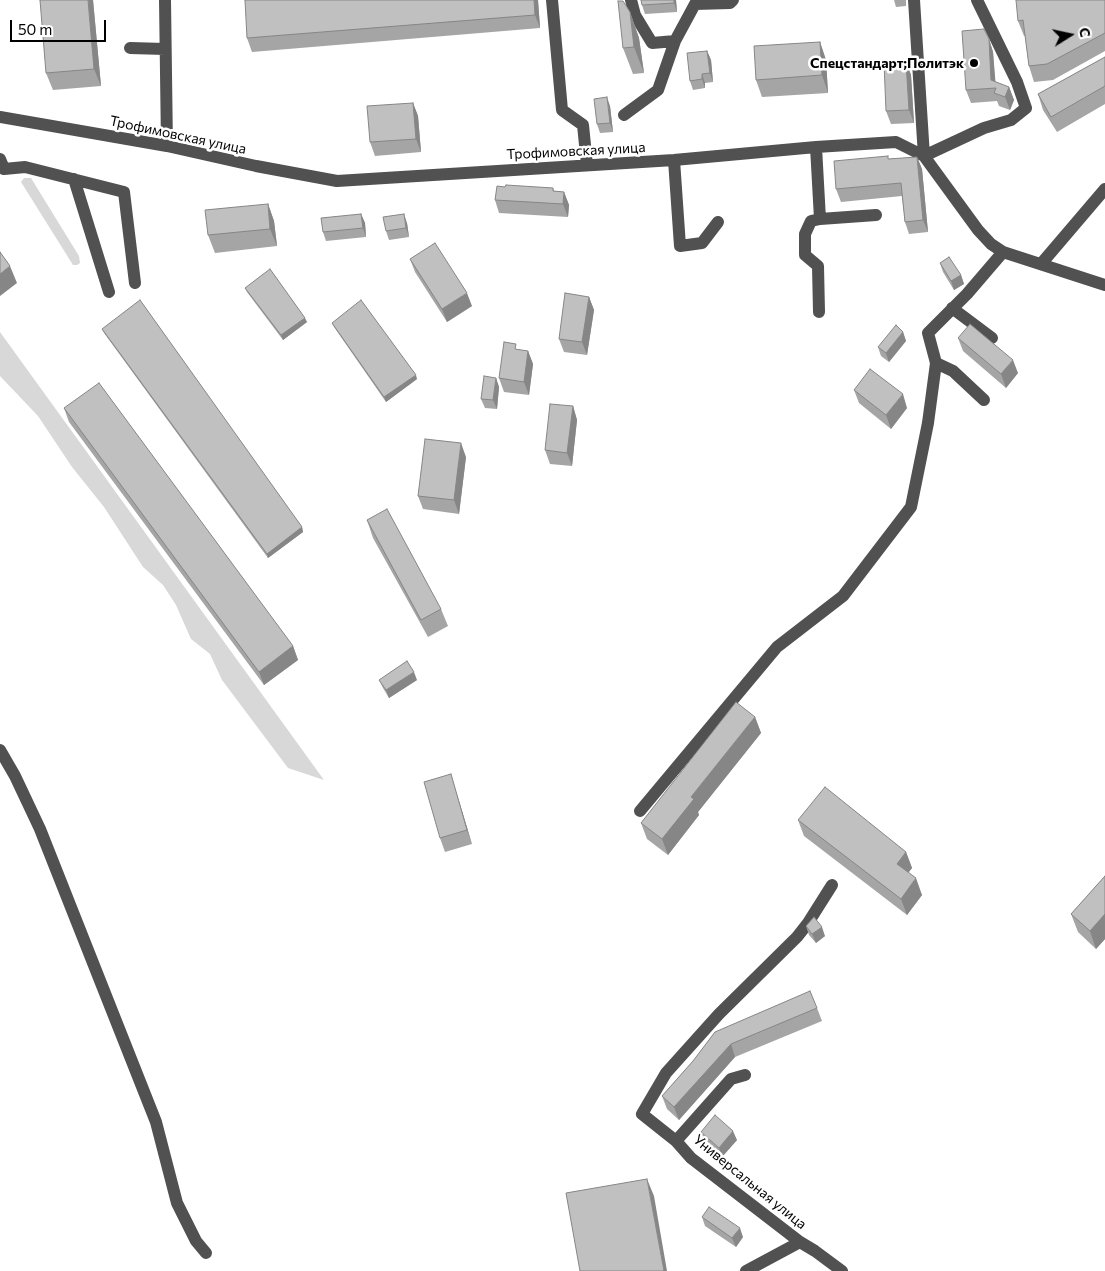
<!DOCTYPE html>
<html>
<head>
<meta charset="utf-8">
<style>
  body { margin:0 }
  #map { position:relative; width:1105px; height:1271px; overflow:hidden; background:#fff; font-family:Commissioner,sans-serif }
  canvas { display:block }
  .north { position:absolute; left:1045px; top:10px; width:50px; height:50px; -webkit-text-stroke:4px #fff; paint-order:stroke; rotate:80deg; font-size:14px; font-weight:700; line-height:20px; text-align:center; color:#000 }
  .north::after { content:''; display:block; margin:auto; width:18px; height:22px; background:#000; clip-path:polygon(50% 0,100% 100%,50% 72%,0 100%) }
  .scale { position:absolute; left:10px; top:20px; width:96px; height:22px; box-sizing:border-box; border:2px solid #000; border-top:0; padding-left:6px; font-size:15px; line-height:18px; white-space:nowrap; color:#000; -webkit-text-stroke:4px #fff; paint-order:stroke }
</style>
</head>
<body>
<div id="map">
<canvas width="1105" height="1271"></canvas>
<div class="north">С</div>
<div class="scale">50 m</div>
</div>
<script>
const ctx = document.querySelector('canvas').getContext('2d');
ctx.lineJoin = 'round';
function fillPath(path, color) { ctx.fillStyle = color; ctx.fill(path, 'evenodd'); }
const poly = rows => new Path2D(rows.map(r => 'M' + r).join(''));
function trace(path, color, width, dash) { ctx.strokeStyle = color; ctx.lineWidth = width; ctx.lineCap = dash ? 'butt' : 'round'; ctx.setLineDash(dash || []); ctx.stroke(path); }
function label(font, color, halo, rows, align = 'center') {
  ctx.font = font + ' Commissioner,sans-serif'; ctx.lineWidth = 5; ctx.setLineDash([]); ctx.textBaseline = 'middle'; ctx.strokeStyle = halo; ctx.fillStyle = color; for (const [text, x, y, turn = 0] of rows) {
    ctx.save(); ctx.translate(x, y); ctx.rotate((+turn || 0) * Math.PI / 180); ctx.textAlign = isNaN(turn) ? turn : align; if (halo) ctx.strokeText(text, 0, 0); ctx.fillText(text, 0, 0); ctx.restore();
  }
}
fillPath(poly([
  [24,178,31,178,79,256,80,263,77,265,73,265,21,182],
  [0,332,324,780,288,768,222,680,210,654,191,639,176,605,163,585,143,567,104,507,72,467,38,416,0,376]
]), '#d8d8d8');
trace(poly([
  [165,0,167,146],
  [552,0,562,110,583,125,587,165],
  [631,0,635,15,652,43,675,41,695,4,730,3,733,0],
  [914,0,924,156],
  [130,48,165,49],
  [624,115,658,90,675,41],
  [0,117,167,146,256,166,337,181,674,160,816,147,896,142,924,156,978,230,991,244,1003,252,1105,285],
  [816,147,820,219,876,215],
  [924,156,984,128,1011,120,1026,108,1017,82,977,0],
  [0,159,4,169,25,167,124,192,135,283],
  [674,160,680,246,702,243,718,222],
  [74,179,109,292],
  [1041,264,1105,189],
  [952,308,992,338],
  [819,312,818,266,805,255,805,234,811,221,820,219],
  [936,363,953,371,984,400],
  [0,750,15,776,40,829,156,1122,177,1203,196,1241,206,1253],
  [640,811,777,647,843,596,911,507,928,423,936,363,928,333,967,294,1003,252],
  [832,885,808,923,797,937,719,1014,666,1073,642,1114,676,1141,691,1158,800,1242,815,1251,842,1271],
  [676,1141,731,1079,745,1075],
  [746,1271,800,1242]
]), '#515151', 12);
fillPath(poly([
  [93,0,101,86,53,90,46,73],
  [538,0,540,28,252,52,247,38],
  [676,0,677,12,645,14,642,5],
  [894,0,906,0,906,6,896,7],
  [1105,0,1105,51,1053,80,1034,82,1029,66,1025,36,1024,36,1018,21],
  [630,12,639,38,644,73,633,74,623,48],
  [989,39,993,52,995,82,1009,87,1014,100,1010,110,999,106,997,101,971,103,966,90],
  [820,42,826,60,828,93,762,97,756,80],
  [707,51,711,60,713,82,705,83,705,88,693,90,690,81],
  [1105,57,1105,104,1057,132,1043,110,1038,94],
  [906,62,911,75,914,123,891,124,886,111],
  [413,103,418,116,421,152,375,156,370,142],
  [610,106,613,132,600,133,597,124],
  [917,157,922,169,928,232,909,234,905,222,902,196,841,202,836,189,889,159],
  [505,187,553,188,554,191,564,192,569,205,568,217,499,213,495,200],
  [268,204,274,221,277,246,215,253,208,235],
  [361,214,365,223,366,237,326,241,323,232],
  [407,223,409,237,389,240,386,231],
  [410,259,472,306,447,322,415,272],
  [940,263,961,275,964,284,954,290,943,272],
  [245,288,307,322,283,340,247,292],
  [589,297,594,310,587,355,564,352,559,339],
  [332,323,417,379,386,402,334,327],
  [102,329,302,527,303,532,268,558,104,333],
  [903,332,906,341,889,362,881,356,878,347],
  [958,338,1018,373,1006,388,963,351],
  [528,351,533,364,529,395,504,392,499,378],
  [496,378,499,387,497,409,485,408,481,399],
  [854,390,907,408,891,429,859,403],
  [573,406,577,420,572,466,550,464,545,450],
  [64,408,293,646,298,660,264,685,69,422],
  [466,457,459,514,423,509,418,496],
  [367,520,441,609,448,626,428,637,373,538],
  [379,680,417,680,389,698,383,688],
  [755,717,761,733,698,812,699,815,668,855,647,839,641,823],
  [451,774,455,788,472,844,445,852,440,838],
  [798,820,906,852,912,868,908,872,922,895,907,915,804,836],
  [1105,876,1105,939,1096,949,1078,932,1071,914],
  [806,926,825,936,816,943,809,935],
  [817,1008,822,1021,735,1057,679,1120,667,1109,662,1096,693,1061,715,1032],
  [701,1132,737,1140,722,1157,704,1141],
  [702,1217,743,1237,736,1247,705,1226]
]), '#a5a5a5');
fillPath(poly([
  [88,0,93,0,101,86,94,69],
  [534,0,538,0,540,28,535,15],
  [674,0,676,0,677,12,674,3],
  [630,12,639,38,644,73,634,47],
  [989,39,993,52,996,88,991,80],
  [820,42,826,60,828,93,822,75],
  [707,51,711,60,713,82,710,73],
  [906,62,911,75,914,123,909,110],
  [702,74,705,83,705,88,702,79],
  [1009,87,1014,100,1010,110,1005,97],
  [607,97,610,106,613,132,610,123],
  [413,103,418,116,421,152,416,139],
  [917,157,922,169,928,232,923,220],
  [564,192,569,205,568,217,563,204],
  [268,204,274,221,277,246,270,229],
  [361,214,365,223,366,237,363,228],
  [404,214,407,223,409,237,406,228],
  [10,266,17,283,0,296,0,274],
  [961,275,964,284,954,290,951,281],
  [467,293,472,306,447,322,442,309],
  [589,297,594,310,587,355,582,342],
  [305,318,307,322,283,340,281,335],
  [903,332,906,341,889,362,886,353],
  [528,351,533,364,529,395,524,382],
  [1013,360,1018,373,1006,388,1001,374],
  [416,375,417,379,386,402,384,397],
  [496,378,499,387,497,409,493,400],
  [903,394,907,408,891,429,886,415],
  [573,406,577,420,572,466,567,453],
  [461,443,466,457,459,514,454,500],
  [302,527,303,532,268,558,267,554],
  [293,646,298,660,264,685,259,672],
  [414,672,417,680,389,698,386,690],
  [755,717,761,733,698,812,699,815,668,855,662,839,691,797],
  [451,774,455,788,472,844,467,830],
  [906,852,912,868,903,880,897,864],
  [916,878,922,895,907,915,901,899],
  [1105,914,1105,939,1096,949,1090,931],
  [822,927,825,936,816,943,812,934],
  [731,1044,735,1057,679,1120,674,1107],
  [733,1131,737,1140,722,1157,719,1148],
  [647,1179,654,1196,667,1271,664,1271],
  [740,1228,743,1237,736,1247,732,1238]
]), '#868686');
const building = poly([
  [40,0,88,0,94,69,46,73,40,0],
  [245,0,534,0,535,15,247,38,245,0],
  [641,0,674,0,674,3,642,5,641,0],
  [1016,0,1105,0,1105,33,1047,64,1029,66,1023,20,1018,21,1016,0],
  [618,1,623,1,630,12,634,47,623,48,618,1],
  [984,29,989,39,991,80,1009,87,1005,97,994,93,996,88,966,90,962,31,984,29],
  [820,42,822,75,756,80,754,46,820,42],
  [707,51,710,73,702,74,702,79,690,81,687,53,707,51],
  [1105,57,1105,86,1051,117,1038,94,1105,57],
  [906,62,909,110,886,111,884,63,906,62],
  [607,97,610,123,597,124,594,99,607,97],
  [413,103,416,139,370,142,367,106,413,103],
  [888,156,888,159,917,157,923,220,905,222,901,183,836,189,834,161,888,156],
  [506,185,553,188,553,191,564,192,563,204,495,200,497,186,505,187,506,185],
  [268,204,270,229,208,235,205,210,268,204],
  [361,214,363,228,323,232,321,218,361,214],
  [404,214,406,228,386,231,383,217,404,214],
  [435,243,467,293,442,309,410,259,435,243],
  [0,252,10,266,0,274,0,252],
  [949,257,961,275,951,281,940,263,949,257],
  [270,269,305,318,281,335,245,288,270,269],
  [565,293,589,297,582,342,559,339,565,293],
  [140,300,302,527,267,554,102,329,140,300],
  [361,300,416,375,384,397,332,323,361,300],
  [970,324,1013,360,1001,374,958,338,970,324],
  [896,325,903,332,886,353,878,347,896,325],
  [504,342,516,344,515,349,528,351,524,382,499,378,504,342],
  [870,369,903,394,886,415,854,390,870,369],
  [484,376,496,378,493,400,481,399,484,376],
  [99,383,293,646,259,672,64,408,99,383],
  [550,404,573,406,567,453,545,450,550,404],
  [425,439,461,443,454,500,418,496,425,439],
  [387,509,441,609,421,620,367,520,387,509],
  [407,661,414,672,386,690,379,680,407,661],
  [736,702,755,717,691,797,694,799,662,839,641,823,736,702],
  [451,774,467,830,440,838,424,782,451,774],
  [825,787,906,852,897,864,916,878,901,899,798,820,825,787],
  [1105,876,1105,914,1090,931,1071,914,1105,876],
  [814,917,822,927,812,934,806,926,814,917],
  [810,991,817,1008,731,1044,674,1107,662,1096,693,1061,715,1032,810,991],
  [715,1115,733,1131,719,1148,701,1132,715,1115],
  [647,1179,664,1271,580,1271,566,1193,647,1179],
  [709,1207,740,1228,732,1238,702,1217,709,1207]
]);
fillPath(building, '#c0c0c0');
trace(building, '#868686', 1);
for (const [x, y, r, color] of [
  [974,63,5,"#000"]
]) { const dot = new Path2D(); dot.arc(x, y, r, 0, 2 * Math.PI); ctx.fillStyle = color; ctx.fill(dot); trace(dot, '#fff', 2); }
label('bold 14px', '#000', '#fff', [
  ["Спецстандарт;Политэк",964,63]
], 'right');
label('14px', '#000', '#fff', [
  ["Трофимовская улица",178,135,12],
  ["Трофимовская улица",576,151,-3],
  ["Универсальная улица",750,1182,39]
]);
</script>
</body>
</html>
